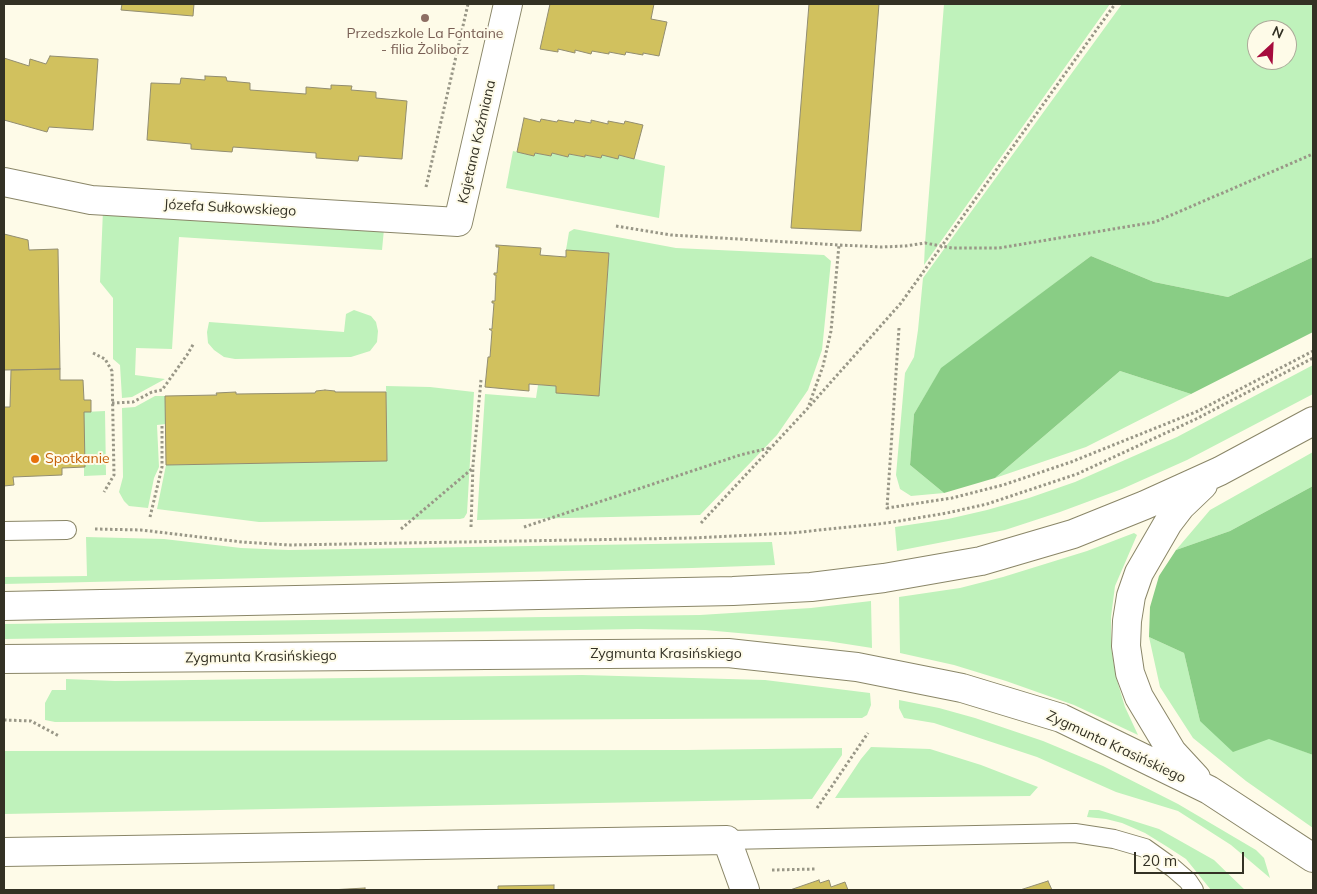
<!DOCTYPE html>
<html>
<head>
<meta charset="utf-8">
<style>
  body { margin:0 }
  #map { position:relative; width:1317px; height:894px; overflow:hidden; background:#fefbe8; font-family:Mulish,sans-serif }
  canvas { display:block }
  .frame { position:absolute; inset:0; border:5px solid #333124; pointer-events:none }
  .north { position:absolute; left:1247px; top:20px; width:50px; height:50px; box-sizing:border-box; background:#fefbe8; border:1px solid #adaa9a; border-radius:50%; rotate:25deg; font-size:14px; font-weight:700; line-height:20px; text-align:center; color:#333124 }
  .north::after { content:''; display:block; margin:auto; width:18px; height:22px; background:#a60c3d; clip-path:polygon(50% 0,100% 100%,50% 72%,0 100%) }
  .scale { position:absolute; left:1134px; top:852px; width:110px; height:22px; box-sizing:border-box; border:2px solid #333124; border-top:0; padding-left:6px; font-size:15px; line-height:18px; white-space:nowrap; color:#333124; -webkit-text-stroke:4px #fefbe8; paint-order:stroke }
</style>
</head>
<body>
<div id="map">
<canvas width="1317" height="894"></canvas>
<div class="frame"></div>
<div class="north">N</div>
<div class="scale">20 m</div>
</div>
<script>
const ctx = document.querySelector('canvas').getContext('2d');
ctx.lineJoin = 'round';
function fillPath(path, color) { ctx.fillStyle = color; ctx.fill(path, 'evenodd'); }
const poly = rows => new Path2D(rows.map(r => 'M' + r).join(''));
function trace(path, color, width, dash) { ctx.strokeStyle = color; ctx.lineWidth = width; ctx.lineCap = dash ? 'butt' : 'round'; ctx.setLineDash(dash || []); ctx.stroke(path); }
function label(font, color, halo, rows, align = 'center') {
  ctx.font = font + ' Mulish,sans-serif'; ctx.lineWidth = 4; ctx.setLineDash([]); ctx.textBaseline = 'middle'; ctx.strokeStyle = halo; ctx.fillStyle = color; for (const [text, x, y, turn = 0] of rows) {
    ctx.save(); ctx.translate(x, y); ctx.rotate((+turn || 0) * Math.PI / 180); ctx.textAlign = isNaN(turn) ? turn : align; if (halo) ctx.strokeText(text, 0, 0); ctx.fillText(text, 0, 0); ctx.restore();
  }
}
fillPath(poly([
  [944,4,1110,4,924,265,925,243],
  [1122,4,1313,4,1313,257,1228,297,1154,282,1091,256,941,369,914,414,910,465,944,493,911,496,900,489,896,475,905,373,914,357,918,330,923,278],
  [1257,30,1287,30,1287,60,1257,60],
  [513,151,534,156,535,153,551,156,552,153,568,157,569,154,584,157,585,155,601,158,602,155,618,158,619,155,665,166,659,218,506,188],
  [103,210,384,229,382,250,179,237,172,349,136,348,135,375,165,379,132,397,122,398,120,365,113,359,113,298,100,282],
  [574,229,676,248,824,255,831,261,822,350,808,390,777,435,700,515,477,520,485,394,536,398,538,385,556,386,556,393,599,396,609,253,566,250,569,232],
  [354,310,371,316,376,322,378,331,377,342,370,351,351,357,235,359,224,357,214,350,208,343,207,332,209,322,344,332,346,314],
  [1313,365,1313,394,1187,460,1122,489,1060,512,1005,530,897,551,895,527,948,519,987,510,1029,498,1075,482,1177,437],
  [1120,371,1191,394,1086,447,995,478],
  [386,386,430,387,474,392,467,513,464,518,460,519,259,522,157,509,166,465,387,461],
  [155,396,165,396,166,424,157,425,159,467,154,478,148,508,129,506,124,501,119,492,123,477,122,408,135,407],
  [105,411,106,475,84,476,84,412],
  [1313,452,1313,486,1230,531,1176,550,1210,510],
  [1134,533,1137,535,1115,586,1111,617,1111,647,1116,677,1125,707,1138,735,1074,705,1006,681,954,665,900,653,899,597,960,588,1003,577,1087,551],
  [86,537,164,539,241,548,289,550,772,542,775,565,692,568,4,584,4,577,87,576],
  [871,601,872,648,827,641,705,630,638,629,4,639,4,624,700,615,811,608],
  [1149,637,1184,653,1200,721,1269,738,1313,755,1313,828,1246,781,1193,738,1160,687],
  [582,675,765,680,870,693,871,705,867,715,862,718,55,722,45,720,45,703,52,690,66,690,66,679,115,681],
  [899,700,939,708,975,718,1043,741,1103,766,1178,804,1256,850,1264,858,1270,878,1231,845,1178,811,1116,792,1037,757,934,723,904,718,899,708],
  [871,747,930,749,981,765,1038,787,1030,796,835,798,861,759],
  [842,748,842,755,812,799,4,814,4,751,686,750],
  [1089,810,1099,810,1159,829,1214,860,1245,890,1211,890,1186,859,1166,846,1145,833,1122,823,1106,819,1087,817]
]), '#bff2bb');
fillPath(poly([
  [1091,256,1154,282,1228,297,1313,257,1313,332,1191,394,1120,371,995,478,944,493,910,465,914,414,941,368],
  [1313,486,1313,755,1269,739,1233,752,1200,721,1184,653,1149,637,1150,607,1159,576,1176,550,1230,531]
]), '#89cd85');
const building = poly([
  [122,4,194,4,193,16,121,10,122,4],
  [550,4,654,4,651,19,667,22,659,56,643,53,643,55,626,52,625,55,609,52,609,54,592,51,591,54,575,50,575,53,558,49,558,52,540,49,550,4],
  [809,4,879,4,861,231,791,228,809,4],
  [50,56,98,59,93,130,49,127,47,132,4,120,4,58,29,66,30,59,46,64,50,56],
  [205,76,226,77,227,81,250,83,250,90,306,94,306,87,331,89,331,85,352,86,351,90,376,92,376,98,407,101,402,159,359,156,358,161,316,158,316,153,233,147,232,152,191,149,191,144,147,140,151,83,180,84,181,78,205,80,205,76],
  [524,118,540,122,541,119,557,122,558,120,574,123,575,120,591,123,591,120,608,124,608,121,624,124,625,121,643,125,634,159,619,155,618,159,602,155,601,158,585,155,585,157,569,154,568,157,552,153,551,156,535,153,534,156,517,152,524,118],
  [4,234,28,240,29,250,58,249,60,369,4,370,4,234],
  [496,245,541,248,540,255,566,257,566,250,609,253,599,396,556,393,556,386,529,384,529,391,485,387,488,357,490,357,492,331,489,329,492,329,494,303,492,303,492,301,495,301,496,275,494,275,494,273,497,273,499,247,496,247,496,245],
  [60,369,60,380,83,380,84,400,91,400,91,412,84,412,85,467,62,468,62,475,13,477,14,485,4,486,4,407,10,407,11,370,60,369],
  [325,390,335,391,335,392,386,392,387,461,166,465,165,396,217,395,216,393,236,392,236,394,315,393,316,391,325,390],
  [819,880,820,883,829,880,831,887,845,882,848,890,790,890,819,880],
  [1048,881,1052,890,1020,890,1048,881],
  [554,885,554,890,498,890,498,886,554,885],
  [365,888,365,890,330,890,365,888]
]);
fillPath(building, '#d1c15e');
trace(building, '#928d70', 1);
const service = poly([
  [4,531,67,530],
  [727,840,1075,833,1114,839,1145,848,1173,868,1188,881,1194,890]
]);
const minor = poly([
  [4,182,91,200,458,222,508,4],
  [4,852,727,840,745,890]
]);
const secondary = poly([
  [4,606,733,591,811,587,884,578,981,561,1073,534,1145,505,1220,471,1313,421],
  [4,659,728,653,857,667,962,688,1061,718,1209,790,1313,858],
  [1196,778,1172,752,1139,697,1130,673,1126,646,1127,621,1131,596,1139,573,1168,523,1181,506,1203,485]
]);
trace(service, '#8a8668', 20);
trace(minor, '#8a8668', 30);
trace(secondary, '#8a8668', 30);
trace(poly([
  [426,187,468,4],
  [616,226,671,235,839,245,882,247,905,246,925,243,952,248,999,248,1155,222,1313,154],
  [899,328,887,508,952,498,1003,485,1071,462,1198,411,1313,351],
  [93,353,105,359,112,371,114,475,104,492],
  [112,403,133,402,152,392,162,390,187,355,194,343],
  [809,405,823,366,831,331,839,245],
  [150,517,162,467,162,424],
  [701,523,808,408,901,303,1115,4],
  [471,527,473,465,481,380],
  [524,527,740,455,769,448],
  [95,529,141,530,242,542,289,545,693,538,791,533,887,523,947,513,987,504,1077,474,1196,419,1313,358],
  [401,529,473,468],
  [4,720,31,721,59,736],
  [817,808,868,733],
  [772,870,816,869]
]), '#999787', 3, [2.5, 2.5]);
trace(service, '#fff', 18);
trace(minor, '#fff', 28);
trace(secondary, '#fff', 28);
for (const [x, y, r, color] of [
  [425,18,5,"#8d6e63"],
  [35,459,5,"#e8710a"]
]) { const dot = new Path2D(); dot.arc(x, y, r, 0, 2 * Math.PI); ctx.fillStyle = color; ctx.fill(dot); trace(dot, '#fefbe8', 2); }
label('14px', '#785e54', '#fefbe8', [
  ["Przedszkole La Fontaine",425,34],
  ["- filia Żoliborz",425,50]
]);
label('14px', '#333124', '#fefbe8', [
  ["Kajetana Koźmiana",477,142,-77],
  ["Józefa Sułkowskiego",230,208,3],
  ["Zygmunta Krasińskiego",666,654],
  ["Zygmunta Krasińskiego",261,657,-1],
  ["Zygmunta Krasińskiego",1116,747,25]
]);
label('14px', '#c56008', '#fefbe8', [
  ["Spotkanie",45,459]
], 'left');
</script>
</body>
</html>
